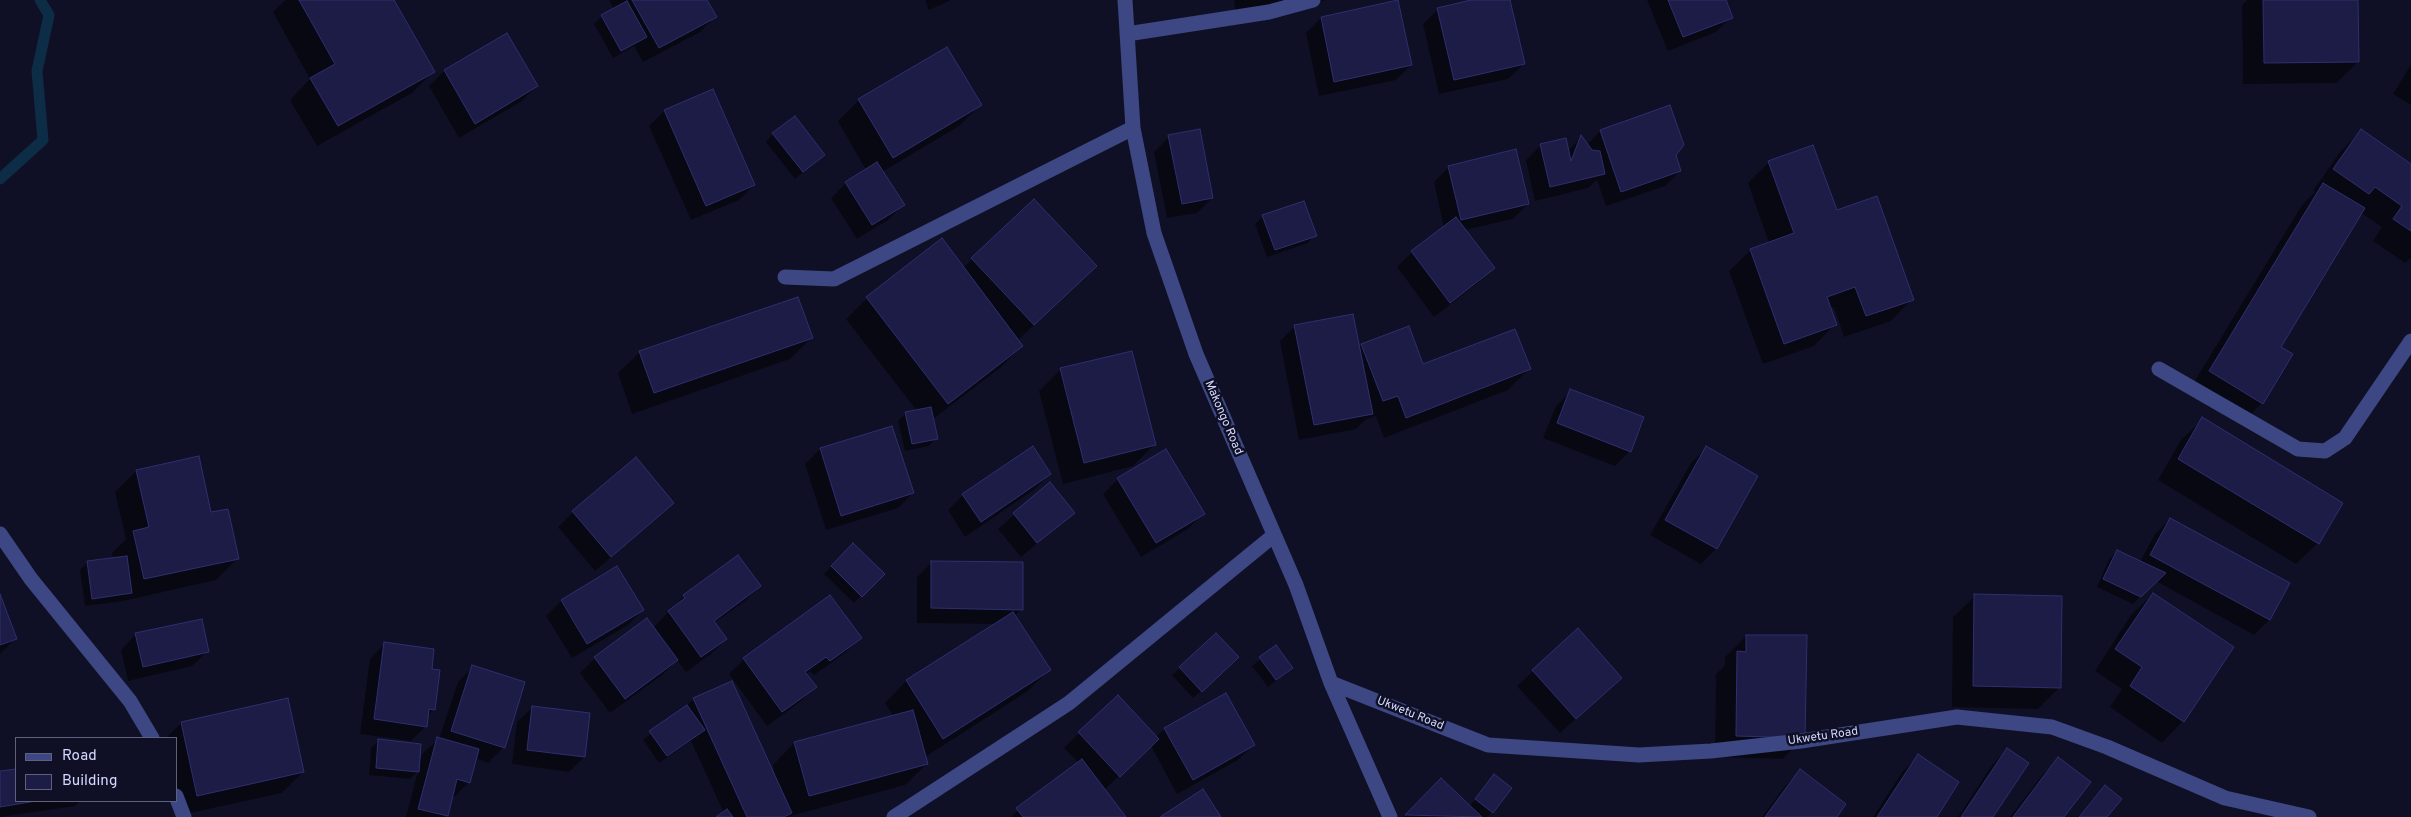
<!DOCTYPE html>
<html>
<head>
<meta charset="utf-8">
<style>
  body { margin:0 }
  #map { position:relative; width:2411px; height:817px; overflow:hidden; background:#0f1025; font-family:Overpass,sans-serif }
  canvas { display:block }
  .legend { position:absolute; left:15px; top:737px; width:162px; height:65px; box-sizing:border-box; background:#0f1025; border:1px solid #5e607c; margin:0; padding:6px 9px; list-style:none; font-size:15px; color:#d5d8fe }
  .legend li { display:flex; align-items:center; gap:10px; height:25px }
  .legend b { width:25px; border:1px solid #5e607c }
</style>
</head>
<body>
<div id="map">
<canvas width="2411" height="817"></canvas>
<ul class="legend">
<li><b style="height:6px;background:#3c4783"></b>Road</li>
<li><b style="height:14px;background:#1c1c46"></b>Building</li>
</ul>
</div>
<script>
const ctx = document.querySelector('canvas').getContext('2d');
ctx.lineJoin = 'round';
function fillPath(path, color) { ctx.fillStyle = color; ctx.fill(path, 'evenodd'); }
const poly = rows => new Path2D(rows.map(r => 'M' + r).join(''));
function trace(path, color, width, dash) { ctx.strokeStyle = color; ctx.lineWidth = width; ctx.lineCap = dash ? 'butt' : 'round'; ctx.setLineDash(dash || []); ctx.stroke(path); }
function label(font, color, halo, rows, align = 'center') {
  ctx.font = font + ' Overpass,sans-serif'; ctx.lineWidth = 5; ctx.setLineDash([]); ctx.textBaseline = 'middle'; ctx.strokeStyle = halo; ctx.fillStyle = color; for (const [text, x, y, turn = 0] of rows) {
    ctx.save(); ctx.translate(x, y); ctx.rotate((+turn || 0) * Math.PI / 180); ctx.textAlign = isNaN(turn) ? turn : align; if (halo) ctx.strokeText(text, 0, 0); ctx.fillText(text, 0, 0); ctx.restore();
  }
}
fillPath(poly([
  [285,0,393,0,433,72,412,93,317,146,290,100,310,79,273,12],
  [609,0,706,0,715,17,700,32,643,62,634,46,613,58,594,24,602,16,614,9],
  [925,0,951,0,929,10],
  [1234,0,1327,0,1236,16],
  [1477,0,1509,0,1524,64,1508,79,1439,94,1423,24,1438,9],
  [1647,0,1724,0,1731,17,1716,32,1668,51],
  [2247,0,2356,0,2358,62,2336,83,2243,84,2242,5],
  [1397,1,1411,65,1396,80,1319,96,1306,33,1321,18],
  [507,35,537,86,522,101,459,138,429,86,444,71],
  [2411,65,2411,105,2393,94],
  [712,90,754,185,739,200,691,220,649,126,664,111],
  [859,100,980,105,959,126,882,172,903,205,888,220,857,239,831,198,846,183,866,170,838,121],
  [1669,107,1675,154,1680,171,1665,186,1606,206,1597,180,1588,188,1535,201,1526,160,1541,145,1568,151,1581,137,1587,145,1600,131],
  [2361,131,2411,165,2411,258,2405,263,2373,241,2382,227,2361,213,2279,347,2262,403,2241,424,2188,392,2302,205,2315,192,2313,191,2340,152],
  [773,134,823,155,795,179,766,142],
  [1169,137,1212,198,1197,213,1167,218,1154,152],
  [1769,162,1912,299,1891,321,1844,337,1834,307,1830,309,1835,324,1814,346,1763,364,1729,271,1751,250,1769,243,1748,183],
  [1449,167,1528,204,1513,219,1465,230,1493,268,1478,283,1434,317,1397,267,1412,252,1444,228,1434,182],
  [1263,216,1315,235,1308,243,1267,257,1255,224],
  [972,259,1074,287,1018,340,1022,346,1001,367,932,420,936,438,929,446,905,451,898,421,905,414,917,411,846,319,867,298,963,268],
  [1295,326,1358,348,1362,345,1423,366,1529,369,1508,390,1384,438,1376,416,1365,420,1356,429,1299,440,1280,341],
  [811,338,790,359,632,414,618,373,640,352],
  [1061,369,1154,445,1133,466,1063,484,1039,391],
  [1571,391,1630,451,1615,466,1543,438,1556,406],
  [2203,419,2318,543,2296,564,2158,480,2181,440],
  [1706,448,1757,477,1716,549,1701,564,1650,535,1691,463],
  [820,449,913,493,898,508,826,530,805,464],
  [136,471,210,514,237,559,216,580,123,601,85,606,80,570,87,563,113,559,112,553,126,539,115,492],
  [1050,474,1035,489,965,537,948,510,963,495],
  [1118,479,1203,514,1188,529,1141,557,1103,494],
  [1049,484,1073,513,1021,557,998,529],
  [673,503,595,571,558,527,573,512],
  [2170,519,2269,620,2254,635,2156,581,2133,604,2097,587,2109,559,2117,551,2140,562,2155,534],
  [853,545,883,574,854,603,824,574],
  [738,556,760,586,745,601,714,623,726,639,711,654,686,672,677,660,662,675,610,713,580,673,595,658,653,628,684,596],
  [932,562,1022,609,1014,616,1049,670,1028,691,925,757,927,764,905,785,787,817,718,817,724,813,691,741,659,763,643,740,694,699,775,779,773,765,794,743,894,717,885,703,906,681,996,624,917,623,917,577],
  [2153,594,2183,721,2162,743,2110,707,2122,689,2095,671,2131,615],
  [0,596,16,638,0,654],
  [1975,596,2059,688,2038,709,1952,707,1953,617],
  [561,601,643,610,628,625,572,658,546,616],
  [1578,630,1621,678,1560,733,1517,686],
  [136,634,208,651,192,666,128,681,121,650],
  [1746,636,1804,737,1783,759,1715,757,1716,674,1725,665,1725,657],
  [860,638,845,653,814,675,810,671,806,674,815,687,800,702,767,726,729,674,744,659],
  [385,643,430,670,434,709,427,716,426,726,411,741,360,734,370,659],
  [1276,646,1292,668,1268,687,1252,666],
  [1230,665,1193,698,1172,675,1180,668],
  [473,667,503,748,488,763,475,758,469,782,454,797,451,797,445,817,406,817,418,771,410,779,369,775,371,748,378,741,420,763,422,754,439,739,458,682],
  [1226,695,1253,745,1238,760,1177,794,1151,746,1104,790,1125,817,1010,817,1079,763,1064,748,1079,733,1156,737,1164,729],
  [533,707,589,714,584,757,569,772,512,764,517,722],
  [181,723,303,772,282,793,176,816,176,738,166,738],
  [2007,750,1991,817,1958,817,1992,765],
  [1918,756,1935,817,1873,817,1903,771],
  [2058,759,2063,817,2010,817,2043,774],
  [16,770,16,801,80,801,75,806,0,817,0,773],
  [1800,771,1835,817,1762,817,1785,786],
  [1494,776,1492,812,1487,817,1404,817,1426,794,1469,807],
  [2105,787,2105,817,2078,817,2090,802]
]), '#0007');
trace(poly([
  [0,179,43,140,37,71,49,15,40,0]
]), '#0d2d47', 11);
const building = poly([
  [299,0,394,0,435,72,338,126,310,78,335,64,299,0],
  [632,0,707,0,717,17,659,48,632,0],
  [1398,0,1412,65,1334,82,1321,17,1398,0],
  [1471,0,1510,0,1525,64,1454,80,1437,8,1471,0],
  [1668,0,1726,0,1733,18,1683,37,1668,0],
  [2263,0,2358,0,2359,62,2264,63,2263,0],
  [627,1,647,37,621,51,601,15,627,1],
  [507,33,538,86,475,124,444,70,507,33],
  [947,47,982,105,893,158,858,99,947,47],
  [713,89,755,185,706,206,664,110,713,89],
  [1670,105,1684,145,1676,155,1681,171,1621,192,1600,130,1670,105],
  [795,116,825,155,803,172,772,133,795,116],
  [1200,129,1213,198,1182,204,1168,135,1200,129],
  [2361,129,2411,164,2411,231,2393,219,2402,206,2375,187,2369,194,2333,169,2361,129],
  [1581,135,1592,150,1600,151,1605,174,1550,187,1540,144,1566,138,1571,161,1581,135],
  [1813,145,1837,210,1877,196,1914,300,1866,316,1855,287,1827,297,1837,325,1784,344,1750,249,1794,233,1768,161,1813,145],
  [1516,149,1529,204,1461,220,1448,166,1516,149],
  [877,162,905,205,872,225,845,182,877,162],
  [2323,183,2365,208,2281,347,2293,354,2263,404,2209,371,2323,183],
  [1034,199,1097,266,1034,325,971,258,1034,199],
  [1304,201,1317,236,1275,250,1262,215,1304,201],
  [1456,217,1495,268,1450,303,1411,251,1456,217],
  [942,238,1023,346,948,404,866,297,942,238],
  [798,297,813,338,654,393,639,351,798,297],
  [1353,314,1373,414,1314,425,1294,325,1353,314],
  [1409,326,1423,364,1515,329,1531,369,1406,418,1398,396,1383,401,1361,344,1409,326],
  [1132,351,1156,445,1084,463,1060,368,1132,351],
  [1570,389,1644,417,1631,452,1557,423,1570,389],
  [931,407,938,439,912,444,905,412,931,407],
  [2202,417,2343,503,2319,544,2178,459,2202,417],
  [892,426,914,493,841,516,820,448,892,426],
  [1033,446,1051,474,981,522,962,494,1033,446],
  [1706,446,1758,476,1717,549,1665,520,1706,446],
  [1166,449,1205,514,1156,543,1117,478,1166,449],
  [199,456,211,512,228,509,239,559,144,579,133,531,149,527,136,470,199,456],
  [636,457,674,503,611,557,572,511,636,457],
  [1050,482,1075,513,1037,543,1013,513,1050,482],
  [2170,518,2290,583,2270,620,2150,555,2170,518],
  [853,543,885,574,862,597,831,566,853,543],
  [2117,550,2166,573,2141,597,2103,579,2117,550],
  [738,555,761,586,714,621,727,639,701,657,668,611,685,598,683,595,738,555],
  [127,556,132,593,92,599,87,561,127,556],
  [931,561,1023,562,1023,610,931,608,931,561],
  [617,566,644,610,587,644,561,600,617,566],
  [2153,593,2234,647,2184,722,2130,686,2142,667,2115,649,2153,593],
  [0,594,17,639,0,645,0,594],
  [1974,594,2062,596,2061,688,1973,686,1974,594],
  [830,595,862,638,830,661,826,657,805,672,817,687,782,712,743,658,830,595],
  [1013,612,1051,670,943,739,906,680,1013,612],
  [647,618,678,660,625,699,594,657,647,618],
  [202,619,209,652,143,667,135,633,202,619],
  [1578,628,1622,678,1576,719,1532,670,1578,628],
  [1216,633,1239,657,1202,692,1179,667,1216,633],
  [1746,635,1807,635,1805,738,1736,736,1737,651,1746,652,1746,635],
  [384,642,434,649,432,669,440,670,435,710,429,709,427,727,374,719,384,642],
  [1276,645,1293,668,1276,680,1259,657,1276,645],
  [472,665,525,682,505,748,451,731,472,665],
  [732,681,792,813,784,817,747,817,693,698,732,681],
  [1226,693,1255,745,1193,780,1164,728,1226,693],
  [1118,695,1159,739,1120,777,1078,732,1118,695],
  [288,698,304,772,197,796,181,722,288,698],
  [687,705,705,730,667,756,649,731,687,705],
  [532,706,590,713,585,757,527,750,532,706],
  [913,710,928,764,809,796,794,742,913,710],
  [437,737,479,749,470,783,457,779,448,816,418,809,437,737],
  [378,739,421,744,419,772,376,768,378,739],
  [2007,748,2029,763,1993,817,1961,817,2007,748],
  [1918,754,1959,782,1937,817,1877,817,1918,754],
  [2058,757,2091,782,2064,817,2013,817,2058,757],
  [1082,759,1126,817,1023,817,1016,808,1082,759],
  [16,769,16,801,36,801,0,807,0,771,16,769],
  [1800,769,1846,804,1837,817,1765,817,1800,769],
  [1494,774,1512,788,1493,813,1475,799,1494,774],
  [1441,778,1482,817,1405,815,1441,778],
  [2105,785,2122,799,2107,817,2079,817,2105,785],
  [1203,789,1221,817,1160,817,1203,789],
  [727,809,733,817,716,817,727,809]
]);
fillPath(building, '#1c1c46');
trace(building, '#2f2f71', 1);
trace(poly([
  [1125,0,1133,128,1154,233,1196,354,1296,585,1331,683,1390,817],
  [1127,34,1269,12,1313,0],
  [785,277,834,279,1133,128],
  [2159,369,2298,449,2325,451,2345,438,2411,341],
  [0,534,31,579,130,701,152,738],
  [1331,683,1488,745,1639,755,1711,751,1801,741,1957,717,2052,727,2107,747,2225,798,2309,817],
  [176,796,184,817],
  [894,817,1069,703,1273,536]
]), '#3c4783', 15);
label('12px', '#d5d8fe', '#0f1025', [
  ["Makongo Road",1223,418,67],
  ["Ukwetu Road",1410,714,22],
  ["Ukwetu Road",1823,737,-8]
]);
</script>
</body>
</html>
